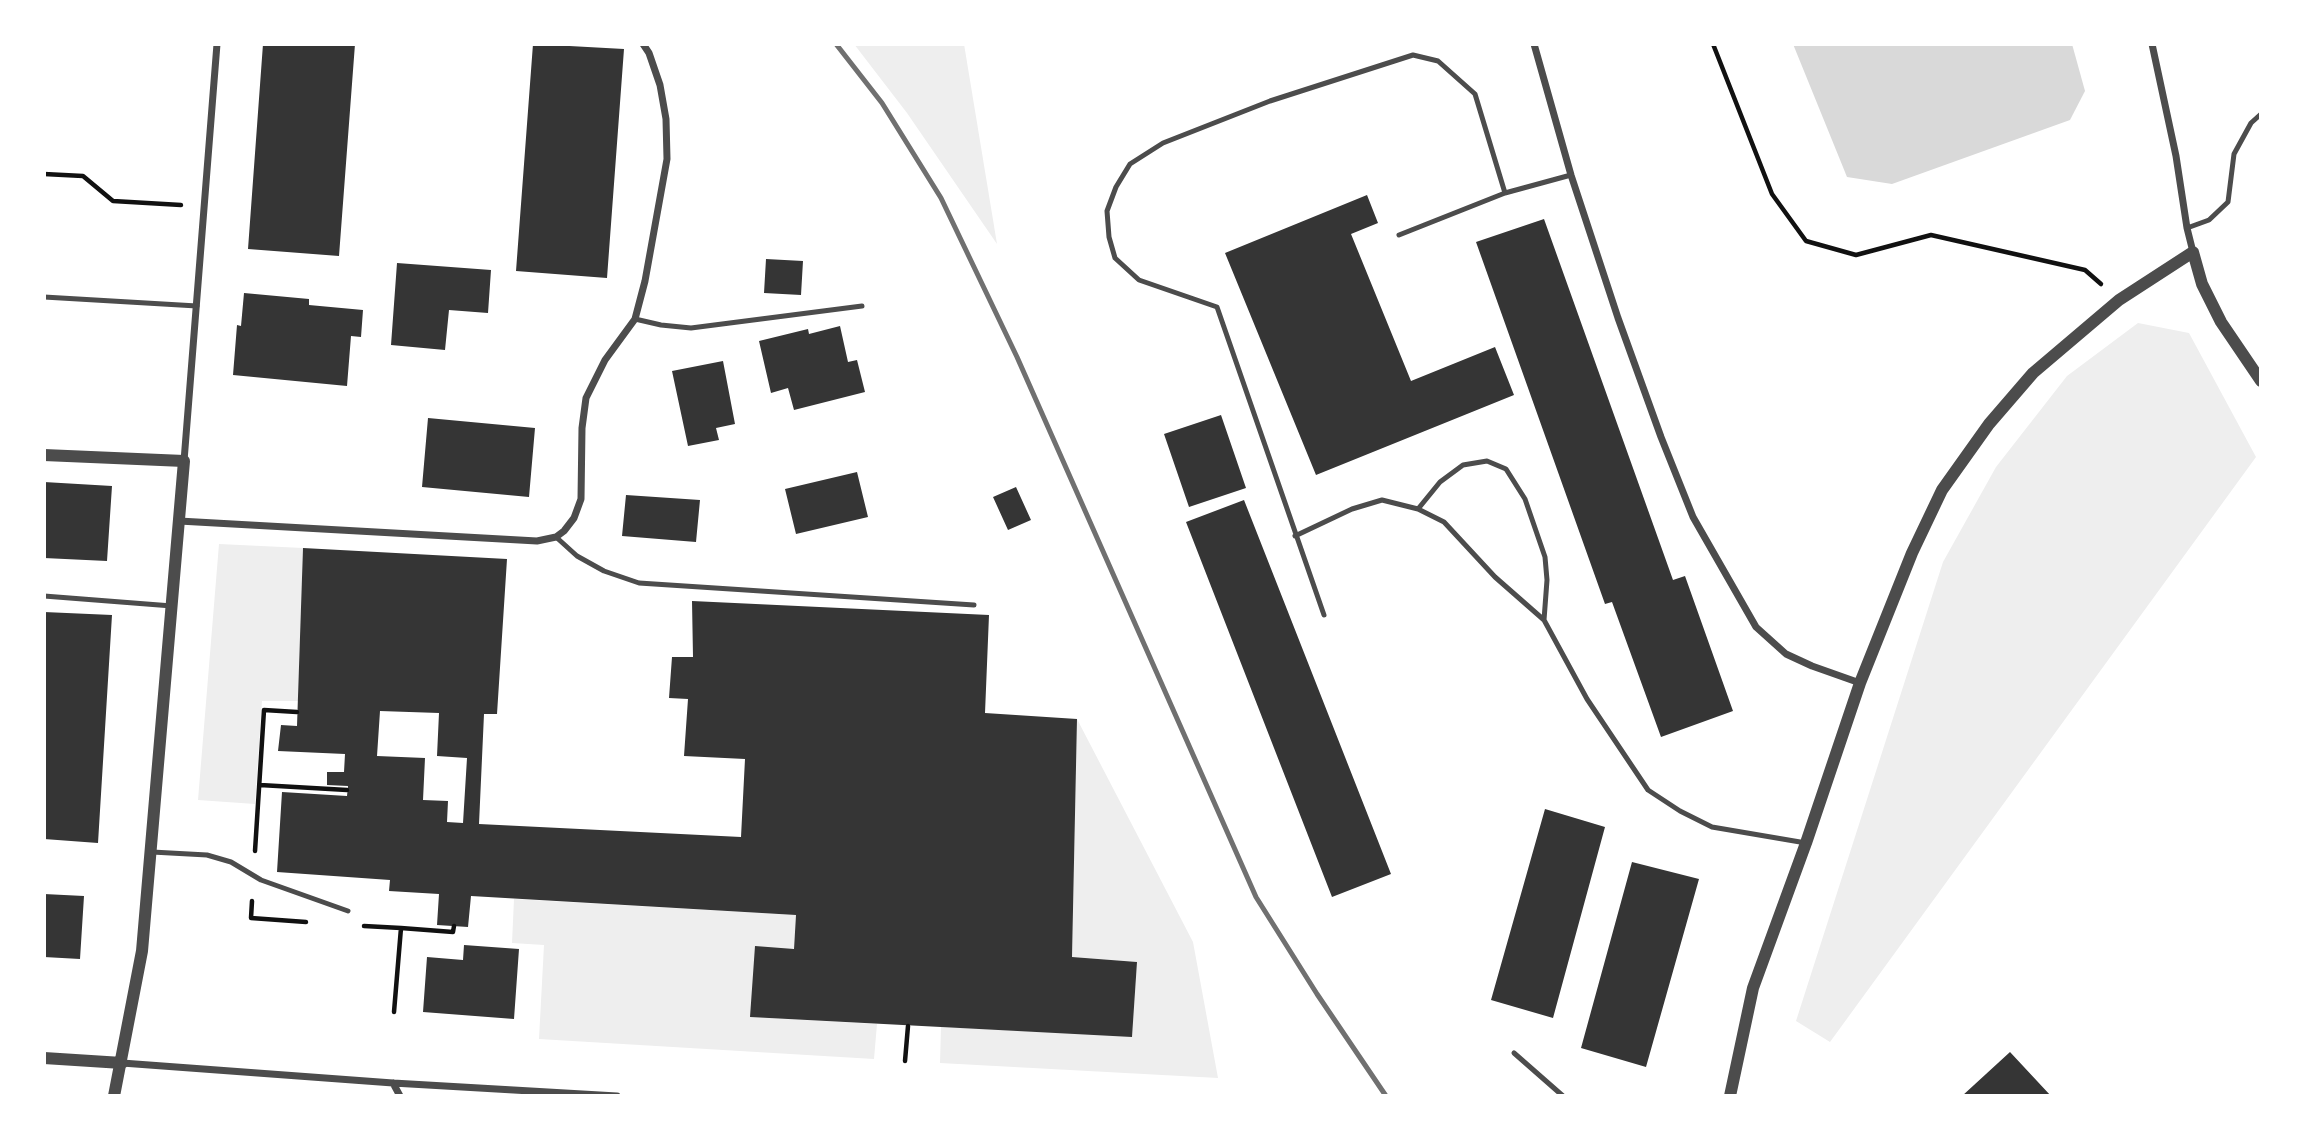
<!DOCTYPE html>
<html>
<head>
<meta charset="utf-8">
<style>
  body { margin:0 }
  #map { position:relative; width:2305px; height:1140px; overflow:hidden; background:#fff; font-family:Raleway,sans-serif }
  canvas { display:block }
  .frame { position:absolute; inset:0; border:46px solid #fff; pointer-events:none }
</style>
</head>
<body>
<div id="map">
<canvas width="2305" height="1140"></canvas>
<div class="frame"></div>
</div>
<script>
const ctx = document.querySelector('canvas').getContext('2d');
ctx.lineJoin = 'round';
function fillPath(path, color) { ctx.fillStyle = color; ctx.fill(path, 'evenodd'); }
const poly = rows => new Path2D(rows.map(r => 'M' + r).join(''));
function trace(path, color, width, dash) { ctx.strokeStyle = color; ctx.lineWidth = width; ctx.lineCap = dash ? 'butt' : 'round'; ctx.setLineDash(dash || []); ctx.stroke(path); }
fillPath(poly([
  [854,44,964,44,997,244,907,113],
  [2138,323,2189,333,2256,457,1830,1042,1796,1021,1943,562,1996,467,2067,376],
  [219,544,303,548,298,701,262,701,255,804,198,800],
  [1077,719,1193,942,1218,1078,940,1063,941,1027,1132,1036,1137,962,1072,957],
  [514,899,796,915,794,949,750,1017,877,1024,874,1059,539,1039,544,945,512,943]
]), '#eee');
fillPath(poly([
  [1793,44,2072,44,2085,91,2070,120,1892,184,1847,177]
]), '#d9d9d9');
fillPath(poly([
  [263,44,355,44,339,256,248,249],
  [533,44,624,49,607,278,516,271],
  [1367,195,1378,223,1351,234,1411,381,1495,347,1514,395,1316,475,1225,253],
  [1544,219,1673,580,1685,576,1733,711,1661,737,1612,602,1605,604,1476,242],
  [766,259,803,261,801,295,764,293],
  [397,263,491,270,488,313,449,310,445,350,391,345],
  [244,293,309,299,309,305,363,310,361,337,351,336,347,386,233,375,237,325,241,326],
  [840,326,848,362,857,360,865,392,794,410,788,388,771,393,759,341,808,329,809,334],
  [723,361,735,424,716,428,719,440,688,446,672,371],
  [1221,415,1246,488,1189,507,1164,434],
  [428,418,535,428,529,497,422,487],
  [857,472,868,517,796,534,785,489],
  [44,482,112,486,107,561,44,558],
  [1016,487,1031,520,1008,530,993,497],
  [626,495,700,500,696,542,622,536],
  [1244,500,1391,874,1332,897,1186,522],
  [303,548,507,559,497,714,484,714,479,824,741,837,745,759,684,756,688,699,669,698,672,657,693,657,692,601,989,615,985,713,1077,719,1072,957,1137,962,1132,1037,750,1017,755,946,794,949,796,915,471,896,468,927,437,925,439,894,389,891,390,880,277,872,282,792,347,796,348,786,327,785,327,772,344,772,345,754,278,751,281,725,297,726],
  [380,711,439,713,437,756,467,758,463,823,447,822,448,801,423,800,425,758,377,756],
  [44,612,112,615,98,843,44,839],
  [1545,809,1605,827,1553,1018,1491,1000],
  [1632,862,1699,879,1646,1067,1581,1048],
  [44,894,84,896,80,959,44,957],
  [464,945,519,949,514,1019,423,1012,427,957,463,960],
  [2010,1052,2051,1096,1962,1096]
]), '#353535');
trace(poly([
  [1713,44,1772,194,1806,241,1856,255,1931,235,2085,270,2101,284],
  [44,174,83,176,113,201,181,205],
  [260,785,347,790],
  [255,851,264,710,297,712],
  [252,901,251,918,306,922],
  [364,926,401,928],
  [394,1012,401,928,453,932,454,926],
  [905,1061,908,1026]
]), '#111', 4.5);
trace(poly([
  [2187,228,2209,220,2228,202,2234,154,2251,123,2261,114],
  [1399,235,1505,193,1571,175],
  [44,297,197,306],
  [635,319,661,325,691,328,862,306],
  [1418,509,1444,522,1495,577,1544,620],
  [1295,536,1352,509,1382,500,1418,509,1440,482,1463,465,1487,461,1506,469,1525,499,1545,557,1547,580,1544,620,1587,699,1648,790,1680,811,1712,827,1806,843],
  [556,537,577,556,604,571,639,583,974,605],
  [44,596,172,606],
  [1324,615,1217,307,1139,280,1115,258,1109,237,1107,211,1116,187,1130,164,1163,143,1270,101,1413,55,1438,61,1475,94,1505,193],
  [152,852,207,855,231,862,261,880,348,911],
  [1514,1053,1563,1096]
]), '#4c4c4c', 5);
trace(poly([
  [1534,44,1571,175,1618,318,1661,437,1693,517,1756,627,1786,654,1812,666,1860,683],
  [2152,44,2176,156,2187,228,2193,252],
  [184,461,217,44],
  [179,521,537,541,556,537,564,531,574,518,581,499,582,428,586,398,605,360,635,319,645,281,667,159,666,119,660,85,649,53,643,44],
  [122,1063,393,1083,617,1096],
  [393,1083,400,1096]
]), '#4c4c4c', 7);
trace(poly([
  [44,455,184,461,142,951,114,1096],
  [44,1058,122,1063],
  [1730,1096,1753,988,1806,843,1860,683,1912,553,1942,490,1989,424,2033,373,2119,300,2193,252,2202,284,2221,322,2261,381]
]), '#4c4c4c', 12);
trace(poly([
  [836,44,882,103,941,198,1017,357,1256,897,1317,994,1386,1096]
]), '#707070', 5);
</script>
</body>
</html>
